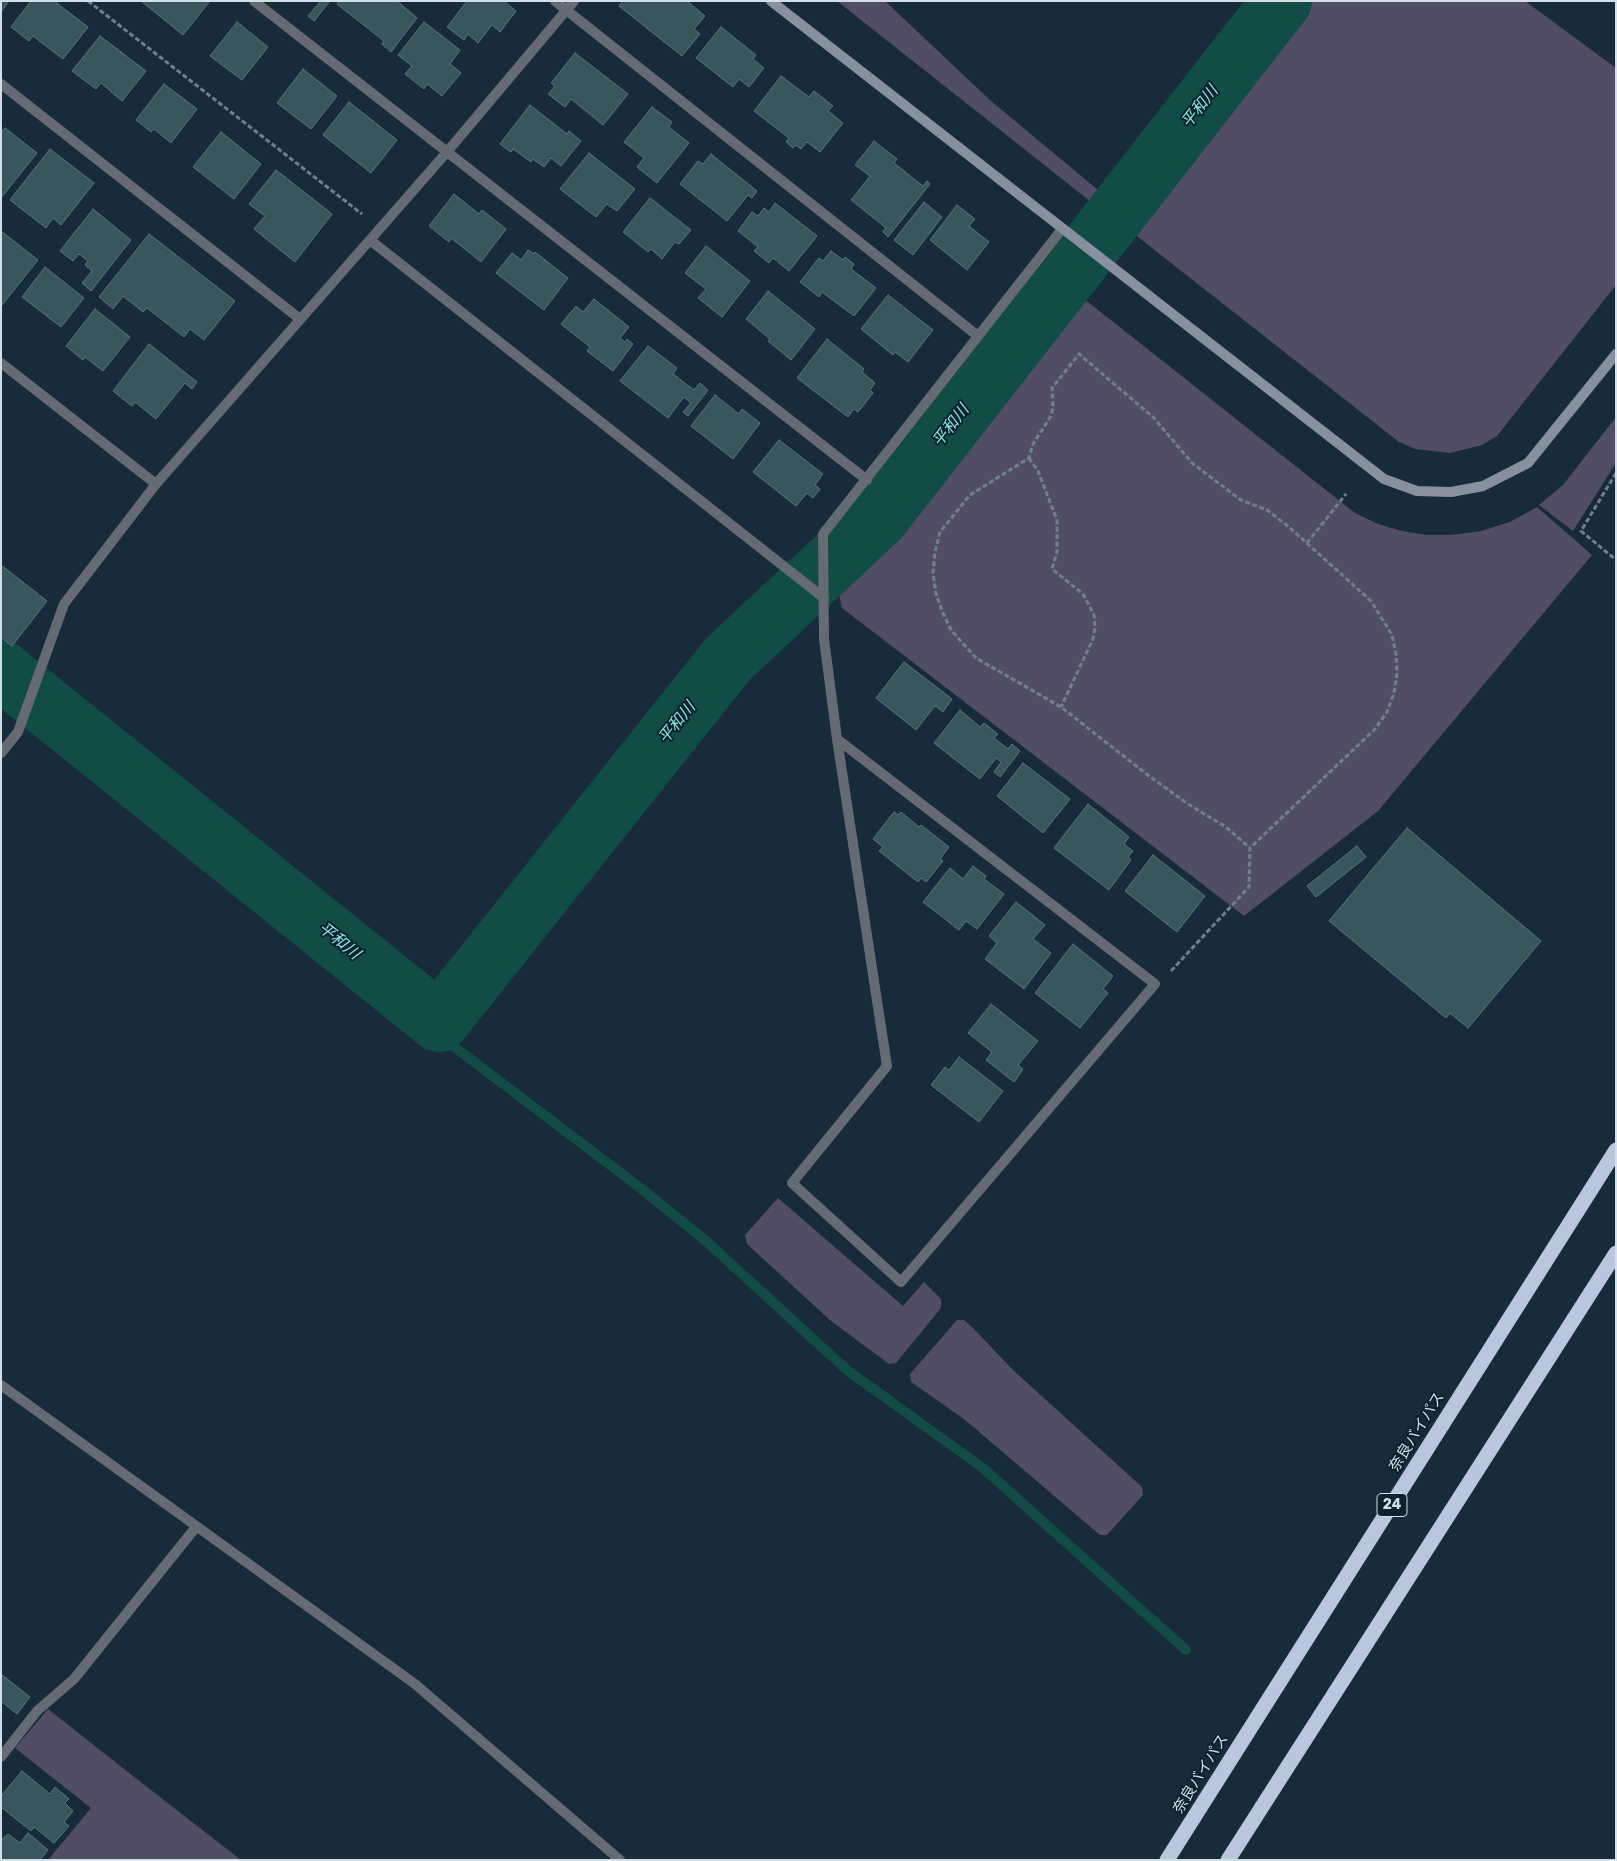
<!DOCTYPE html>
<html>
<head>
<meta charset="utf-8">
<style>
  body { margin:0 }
  #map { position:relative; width:1617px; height:1861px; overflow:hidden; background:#172b3a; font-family:Rubik,sans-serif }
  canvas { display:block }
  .frame { position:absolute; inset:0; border:2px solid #d2dfe8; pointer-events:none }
</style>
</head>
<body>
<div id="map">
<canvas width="1617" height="1861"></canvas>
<div class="frame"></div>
</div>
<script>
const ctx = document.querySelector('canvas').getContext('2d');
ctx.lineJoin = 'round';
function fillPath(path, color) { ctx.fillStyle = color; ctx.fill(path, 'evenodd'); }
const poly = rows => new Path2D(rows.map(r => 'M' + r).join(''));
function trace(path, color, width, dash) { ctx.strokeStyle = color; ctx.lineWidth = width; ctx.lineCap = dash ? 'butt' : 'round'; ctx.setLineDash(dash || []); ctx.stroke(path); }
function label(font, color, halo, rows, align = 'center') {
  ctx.font = font + ' Rubik,"Noto Sans JP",sans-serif'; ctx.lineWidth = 4; ctx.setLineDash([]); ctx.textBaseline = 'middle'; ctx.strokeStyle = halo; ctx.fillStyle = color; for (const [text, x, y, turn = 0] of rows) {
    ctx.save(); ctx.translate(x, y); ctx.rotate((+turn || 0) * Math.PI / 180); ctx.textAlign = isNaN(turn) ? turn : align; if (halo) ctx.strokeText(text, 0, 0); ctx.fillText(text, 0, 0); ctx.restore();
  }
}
fillPath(poly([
  [837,1,885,1,991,101,1109,199,1100,209],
  [1297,1,1525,1,1616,68,1616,285,1497,436,1482,445,1450,453,1415,449,1399,442,1124,226],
  [1064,283,1355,513,1378,524,1402,531,1426,535,1451,535,1481,531,1510,522,1537,507,1592,555,1378,811,1244,916,842,608,839,595,1063,305,1040,286],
  [1616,417,1616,463,1573,531,1539,505,1563,485],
  [778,1198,903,1306,924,1282,941,1299,941,1308,896,1363,889,1364,831,1321,747,1244,745,1235],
  [957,1320,964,1320,973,1328,1013,1370,1142,1487,1143,1495,1107,1535,1100,1535,964,1419,911,1382,910,1374],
  [48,1709,133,1776,241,1860,48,1860,91,1808,15,1748]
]), '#524d66');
trace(poly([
  [439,1022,448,1042,643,1190,706,1241,847,1370,983,1468,1186,1650]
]), '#114c46', 10);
trace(poly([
  [1,670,439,1022,728,659,879,518,1282,1]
]), '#114c46', 60);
const building = poly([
  [1,1,9,1,1,12,1,1],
  [31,1,54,1,88,27,63,59,33,36,29,41,11,27,31,1],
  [141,1,210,1,183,35,141,1],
  [318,1,330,1,314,21,308,16,320,2,318,1],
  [339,1,397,1,417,18,391,52,382,44,384,41,337,4,339,1],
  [467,1,504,1,516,11,500,32,492,25,478,43,468,34,464,40,447,27,467,1],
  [623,1,687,1,705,16,694,29,700,34,682,56,619,6,623,1],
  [237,22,268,47,242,80,210,56,237,22],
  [424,22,460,50,450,64,461,73,442,96,427,84,424,89,405,74,412,66,398,55,424,22],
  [721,27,756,55,753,59,764,68,749,87,739,79,733,87,696,58,721,27],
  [100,36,146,71,122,101,101,83,96,89,72,71,100,36],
  [575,53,628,94,603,125,571,99,565,107,548,94,555,86,551,83,575,53],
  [303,69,337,96,311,129,277,103,303,69],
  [781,76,809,97,814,91,833,106,828,111,843,123,820,152,807,142,801,149,796,145,793,148,786,142,789,138,754,111,781,76],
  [164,84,197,109,171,143,154,129,151,132,136,120,164,84],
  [349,102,397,140,371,173,323,135,349,102],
  [530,105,567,134,569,131,581,141,561,166,551,158,544,167,533,159,531,162,513,149,511,152,500,144,530,105],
  [652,107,672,122,669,127,689,143,657,183,637,167,644,158,624,142,652,107],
  [5,128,37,153,1,198,1,132,5,128],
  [221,132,261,164,234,199,193,167,221,132],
  [874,141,897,159,894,163,923,186,927,181,930,184,888,237,883,232,886,228,851,200,870,176,855,165,874,141],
  [50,149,94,183,61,225,53,218,46,228,10,200,50,149],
  [589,153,635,189,617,211,607,204,596,217,560,189,589,153],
  [711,154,757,191,752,198,748,195,727,221,680,184,698,161,703,164,711,154],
  [276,170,332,214,295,262,254,229,265,216,249,204,276,170],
  [454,194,479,214,482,210,506,229,481,262,451,238,449,242,429,226,454,194],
  [650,198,691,230,679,244,675,242,662,259,651,249,648,252,623,232,650,198],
  [924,202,942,217,913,255,894,240,924,202],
  [775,203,817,236,789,271,773,258,769,263,754,251,758,247,738,231,752,212,758,216,764,208,769,212,775,203],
  [957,205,975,219,969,226,989,242,967,270,930,240,957,205],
  [93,209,131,240,91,291,82,283,92,271,85,265,88,261,79,254,73,261,60,251,93,209],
  [1,231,38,260,2,305,1,304,1,231],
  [149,234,235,301,204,340,190,329,184,337,147,308,143,312,123,296,113,309,99,297,149,234],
  [706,246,750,281,722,317,698,298,706,289,685,273,706,246],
  [528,250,534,254,535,252,568,278,544,310,496,273,512,253,521,260,528,250],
  [831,251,843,260,845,257,854,264,851,269,876,288,854,316,822,292,819,297,800,282,819,258,823,261,831,251],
  [45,267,84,298,61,327,22,297,45,267],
  [768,291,815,329,791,360,768,341,770,339,746,319,768,291],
  [888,295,933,330,908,362,895,352,893,355,861,329,888,295],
  [594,299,629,327,620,338,625,342,627,339,633,344,613,371,587,351,590,347,561,324,576,306,583,312,594,299],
  [95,309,130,337,103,371,85,357,83,360,66,346,95,309],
  [827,339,864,369,862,372,875,383,870,390,873,393,858,412,854,409,848,417,797,378,827,339],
  [149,344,197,382,192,389,185,383,156,419,135,402,132,406,113,391,149,344],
  [648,346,677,368,673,374,694,390,700,383,708,390,688,416,683,412,691,403,684,397,668,418,620,381,648,346],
  [715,395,739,414,742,409,760,423,733,459,691,426,715,395],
  [779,440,823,474,815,485,820,489,813,498,807,493,796,506,753,472,779,440],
  [1,565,47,601,12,646,1,637,1,565],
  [904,662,952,699,943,712,935,706,916,730,876,698,904,662],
  [960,710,980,727,984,723,998,734,994,738,1008,749,1012,744,1020,751,1000,777,994,772,1001,762,996,758,980,779,934,743,960,710],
  [1023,763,1070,799,1043,833,997,796,1023,763],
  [1088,804,1129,837,1124,844,1133,851,1128,857,1131,860,1109,890,1054,848,1088,804],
  [894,812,898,815,901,812,919,827,921,825,949,847,940,859,943,861,926,882,921,878,918,882,879,851,883,847,873,839,894,812],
  [1407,828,1541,941,1468,1028,1450,1013,1446,1018,1329,921,1407,828],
  [1357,846,1366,857,1316,897,1307,886,1357,846],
  [1153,855,1205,896,1177,932,1125,891,1153,855],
  [973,866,986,876,984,879,1004,894,977,929,966,921,959,930,923,902,950,868,963,879,973,866],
  [1016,902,1045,925,1033,939,1051,953,1024,989,985,959,997,943,989,936,1016,902],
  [1073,944,1113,976,1103,989,1108,993,1080,1028,1035,993,1073,944],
  [991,1004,1038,1041,1018,1065,1023,1069,1014,1082,986,1060,992,1052,968,1033,991,1004],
  [959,1057,1003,1091,979,1122,931,1085,945,1067,949,1070,959,1057],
  [1,1674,30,1697,17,1714,1,1701,1,1674],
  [22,1771,50,1794,55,1787,69,1799,65,1803,73,1811,64,1822,69,1826,54,1843,34,1827,31,1831,1,1807,1,1796,22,1771],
  [28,1833,48,1850,40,1860,1,1860,1,1840,8,1834,20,1843,28,1833]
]);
fillPath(building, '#38565c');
trace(building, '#57767d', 1);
trace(poly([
  [88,1,362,214],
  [1029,458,1038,471,1057,520,1057,552,1052,569,1083,594,1094,615,1095,627,1093,639,1061,707],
  [1616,473,1581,531,1616,560],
  [1307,543,1346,494],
  [1171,971,1249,887,1250,848,1375,729,1387,712,1394,693,1397,673,1396,654,1392,635,1371,601,1289,527,1267,510,1241,500,1192,463,1154,418,1079,354,1052,388,1053,408,1051,416,1033,444,1029,458,970,495,940,532,935,552,933,573,936,594,943,613,951,630,976,658,1061,707,1149,776,1188,804,1226,827,1250,848]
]), '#6f808c', 3, [5, 2.5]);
trace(poly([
  [254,1,867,480],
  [555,1,978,336],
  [1,84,300,319],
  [370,240,824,598],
  [1,363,156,484],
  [837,739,1155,984,901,1282,792,1183,887,1066,837,739],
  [837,739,824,639,823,534,1062,229],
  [1,753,18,732,64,604,156,484,447,152,574,1],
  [1,1385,415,1684,620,1860],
  [1,1757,37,1711,74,1679,196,1527]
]), '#666a74', 10);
trace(poly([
  [771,1,1384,479,1417,491,1451,492,1483,486,1528,463,1616,354]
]), '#888f9f', 10);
trace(poly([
  [1167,1860,1616,1150],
  [1228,1860,1616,1253]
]), '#bac5de', 15);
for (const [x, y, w] of [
  [1392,1505,30]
]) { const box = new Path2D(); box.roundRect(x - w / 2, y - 11.5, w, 23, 4); ctx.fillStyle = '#0d222f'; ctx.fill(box); trace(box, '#d2dfe8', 1); }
label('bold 14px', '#d2dfe8', null, [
  ["24",1392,1505]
]);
label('15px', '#d2dfe8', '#0d222f', [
  ["奈良バイパス",1417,1432,-58],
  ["奈良バイパス",1201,1774,-58]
]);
label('italic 16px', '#8de8dd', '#0d222f', [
  ["平和川",1200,107,-52],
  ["平和川",951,426,-52],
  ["平和川",677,723,-51],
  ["平和川",339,941,39]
]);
</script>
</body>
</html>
